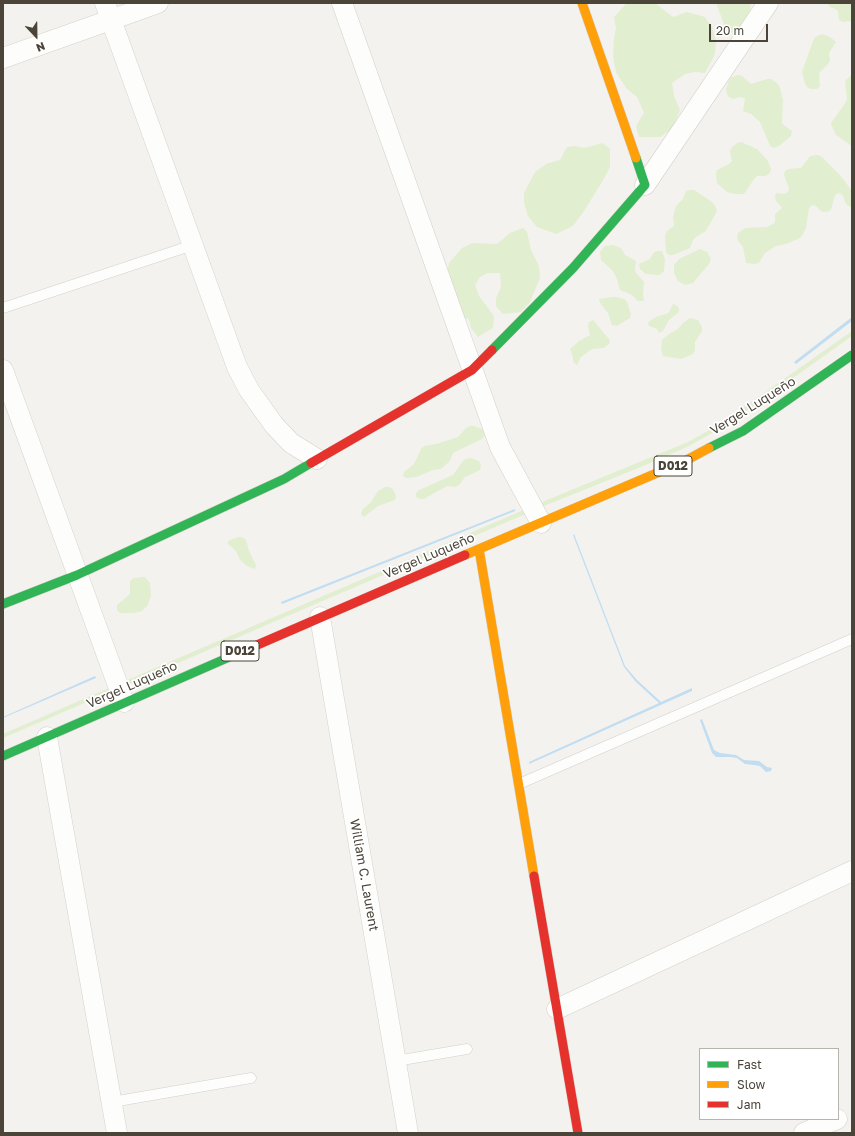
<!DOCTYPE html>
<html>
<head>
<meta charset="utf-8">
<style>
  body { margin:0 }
  #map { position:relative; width:855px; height:1136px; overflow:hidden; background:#f4f2ee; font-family:"Golos Text",sans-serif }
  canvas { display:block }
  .frame { position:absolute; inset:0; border:4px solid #4b4439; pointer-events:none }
  .legend { position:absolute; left:699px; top:1048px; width:140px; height:72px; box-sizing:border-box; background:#fff; border:1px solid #b7b4b0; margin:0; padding:5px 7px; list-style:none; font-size:12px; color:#4b4439 }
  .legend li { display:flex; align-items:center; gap:8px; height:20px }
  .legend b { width:20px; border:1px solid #b7b4b0 }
  .north { position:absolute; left:16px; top:16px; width:40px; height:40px; -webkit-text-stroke:3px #fff; paint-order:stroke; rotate:158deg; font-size:11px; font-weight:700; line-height:16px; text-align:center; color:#4b4439 }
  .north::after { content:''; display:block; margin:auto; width:14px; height:18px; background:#4b4439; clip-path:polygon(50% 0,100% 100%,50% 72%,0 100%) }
  .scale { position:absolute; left:709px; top:24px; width:59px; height:18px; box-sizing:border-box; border:2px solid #4b4439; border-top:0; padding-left:5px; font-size:12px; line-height:14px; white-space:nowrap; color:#4b4439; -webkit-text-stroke:3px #fff; paint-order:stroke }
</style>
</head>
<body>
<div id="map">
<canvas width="855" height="1136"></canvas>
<div class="frame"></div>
<ul class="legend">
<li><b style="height:5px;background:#30b455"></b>Fast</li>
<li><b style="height:5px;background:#ff9f0a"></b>Slow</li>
<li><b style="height:5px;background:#e5322d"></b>Jam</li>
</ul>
<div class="north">N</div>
<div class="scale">20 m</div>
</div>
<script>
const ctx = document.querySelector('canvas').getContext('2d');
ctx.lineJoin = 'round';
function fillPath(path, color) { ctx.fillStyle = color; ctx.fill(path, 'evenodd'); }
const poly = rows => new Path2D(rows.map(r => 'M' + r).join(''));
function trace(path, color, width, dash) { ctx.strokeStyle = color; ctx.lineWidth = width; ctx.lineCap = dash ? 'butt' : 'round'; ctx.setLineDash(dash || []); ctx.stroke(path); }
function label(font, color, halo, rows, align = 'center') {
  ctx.font = font + ' "Golos Text",sans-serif'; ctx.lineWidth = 3.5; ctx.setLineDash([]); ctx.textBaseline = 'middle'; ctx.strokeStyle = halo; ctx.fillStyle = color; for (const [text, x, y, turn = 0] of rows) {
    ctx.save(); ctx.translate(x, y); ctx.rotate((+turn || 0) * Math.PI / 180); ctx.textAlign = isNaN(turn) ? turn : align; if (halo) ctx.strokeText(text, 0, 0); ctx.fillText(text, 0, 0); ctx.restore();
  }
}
fillPath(poly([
  [629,3,655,3,673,17,687,12,705,17,712,27,716,41,715,54,705,73,694,72,685,74,672,83,674,96,680,110,673,128,660,137,639,137,636,126,644,113,637,97,626,88,616,72,613,57,614,38,616,29,614,17,625,5],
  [716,3,750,3,751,16,749,32,733,34,724,24],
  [827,3,852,3,852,21,843,22,839,20,838,11,835,9,830,7],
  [822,34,830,37,836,42,829,53,830,61,828,64,819,73,820,86,817,89,812,89,808,88,805,84,802,72,813,41,815,37],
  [852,74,852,146,836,135,832,127,831,123,846,102,847,98,845,81],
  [738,75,742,76,751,84,767,79,771,79,778,84,780,88,783,100,782,123,785,126,792,131,791,136,779,146,774,148,770,146,760,122,751,114,743,111,745,99,741,97,733,99,729,97,727,94,726,89,730,78],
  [741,142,757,149,768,161,771,169,770,173,766,176,757,176,754,179,744,194,735,194,727,192,720,186,717,183,716,174,717,170,729,164,732,161,730,152,731,148,737,143],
  [603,143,610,149,610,167,602,182,584,211,573,226,556,234,537,227,528,216,524,203,524,193,535,172,546,164,560,160,567,147,575,146,584,148],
  [818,155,822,157,840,175,852,191,852,208,846,204,843,196,840,193,836,194,834,198,831,210,827,212,822,212,816,206,812,205,809,208,806,228,802,236,798,239,786,244,776,246,765,253,759,263,754,264,746,263,743,247,738,241,737,237,738,233,745,228,767,227,775,223,775,214,782,208,776,201,775,197,776,193,784,194,788,192,789,188,784,175,785,171,788,169,801,168,810,156],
  [690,190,694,190,708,199,714,204,717,211,706,231,696,237,693,240,690,248,673,255,669,255,666,252,665,235,667,231,674,226,673,217,676,206,683,199,686,191],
  [523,228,527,232,531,250,539,266,540,278,530,302,521,312,503,314,496,306,496,298,501,287,500,273,488,273,480,277,475,285,479,296,494,316,493,328,478,337,471,328,469,319,460,317,445,280,449,263,462,248,472,243,497,244,510,233],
  [613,245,621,248,625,255,636,261,635,269,636,273,644,282,643,295,644,299,643,301,638,301,632,295,620,290,617,279,613,271,601,260,600,252,605,246],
  [700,249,707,252,711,259,709,264,693,283,685,285,678,281,674,273,674,265,679,259],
  [658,251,662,251,665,259,664,271,659,275,646,274,640,269,639,264,650,259,654,252],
  [612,297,616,297,624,299,627,302,631,314,630,318,617,326,612,325,608,313,600,303,599,299],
  [673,304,676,305,679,308,679,312,669,320,663,331,659,333,657,329,649,326,648,323,651,320,658,316,666,314,669,312],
  [690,318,698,320,702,327,702,331,695,342,695,350,693,354,681,359,663,356,661,348,662,340,669,334,678,329,683,323],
  [593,320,609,339,610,343,604,348,592,349,581,357,577,365,573,362,573,357,570,349,579,341,590,335,588,326,589,322],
  [852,331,852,336,758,403,721,428,689,446,648,464,549,504,3,738,3,734,104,690,547,500,688,442,720,424],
  [470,426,474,426,482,429,485,435,482,439,453,453,450,461,441,469,433,470,416,477,407,478,403,476,404,472,414,464,421,449,424,446,436,444,458,437,466,428],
  [471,458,479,461,481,465,480,470,465,477,460,484,456,487,447,486,424,499,420,499,416,497,416,493,419,490,453,475,463,461,466,459],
  [385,487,389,487,393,489,396,496,395,500,378,506,364,517,361,514,362,510,371,502,378,491],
  [238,537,242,537,246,540,249,551,256,565,255,569,247,566,240,560,236,551,227,543,230,540],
  [141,577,145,577,150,583,151,595,148,605,142,611,134,613,120,613,117,610,117,605,130,594,130,582,132,579]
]), '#e1eecf');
fillPath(poly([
  [852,317,852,321,796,364,794,362],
  [515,509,515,511,282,604,281,602],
  [574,534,625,666,637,680,661,702,692,688,692,691,529,764,529,762,659,703,636,682,624,667,573,535],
  [95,676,96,678,3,718,3,717],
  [702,719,714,750,720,753,736,755,744,760,759,761,767,767,772,768,771,771,766,772,760,766,754,765,745,764,737,758,731,757,716,757,712,753,700,720]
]), '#c0ddf1');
const lane = poly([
  [3,308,193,245],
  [519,784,852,639],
  [396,1061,467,1049],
  [112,1102,251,1078]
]);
const street = poly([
  [105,3,237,367,249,390,274,425,291,443,317,459],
  [342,3,500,447,541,523],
  [3,58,158,3],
  [645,185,768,3],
  [3,370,124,702],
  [320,617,408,1133],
  [47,737,117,1133],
  [557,1009,852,871],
  [804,1133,837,1119]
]);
const fast = poly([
  [492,350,573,268,645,185,636,158],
  [709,448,743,431,852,355],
  [3,604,77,575,284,479,311,463],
  [3,756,234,655]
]);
const slow = poly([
  [582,3,636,158],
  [479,549,534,876],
  [465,555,685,461,709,448]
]);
const jam = poly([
  [311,463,472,370,492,350],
  [234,655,465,555],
  [534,876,578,1133]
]);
trace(lane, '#d2d0cb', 11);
trace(street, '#d2d0cb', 21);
trace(fast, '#d3cfc5', 10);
trace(slow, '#d3cfc5', 10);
trace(jam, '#d3cfc5', 10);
trace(lane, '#fdfdfc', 10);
trace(street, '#fdfdfc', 20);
trace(fast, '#30b455', 9);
trace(slow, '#ff9f0a', 9);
trace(jam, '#e5322d', 9);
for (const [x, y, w] of [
  [673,466,38],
  [240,651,38]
]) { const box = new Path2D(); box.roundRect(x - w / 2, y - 10, w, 20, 3); ctx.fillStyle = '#fff'; ctx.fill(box); trace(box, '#4b4439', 1); }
label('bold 12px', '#4b4439', null, [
  ["D012",673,466],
  ["D012",240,651]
]);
label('13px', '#4b4439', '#fff', [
  ["Vergel Luqueño",753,406,-32],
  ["Vergel Luqueño",429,556,-23],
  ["Vergel Luqueño",132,685,-24],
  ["William C. Laurent",364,875,80]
]);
</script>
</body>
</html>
